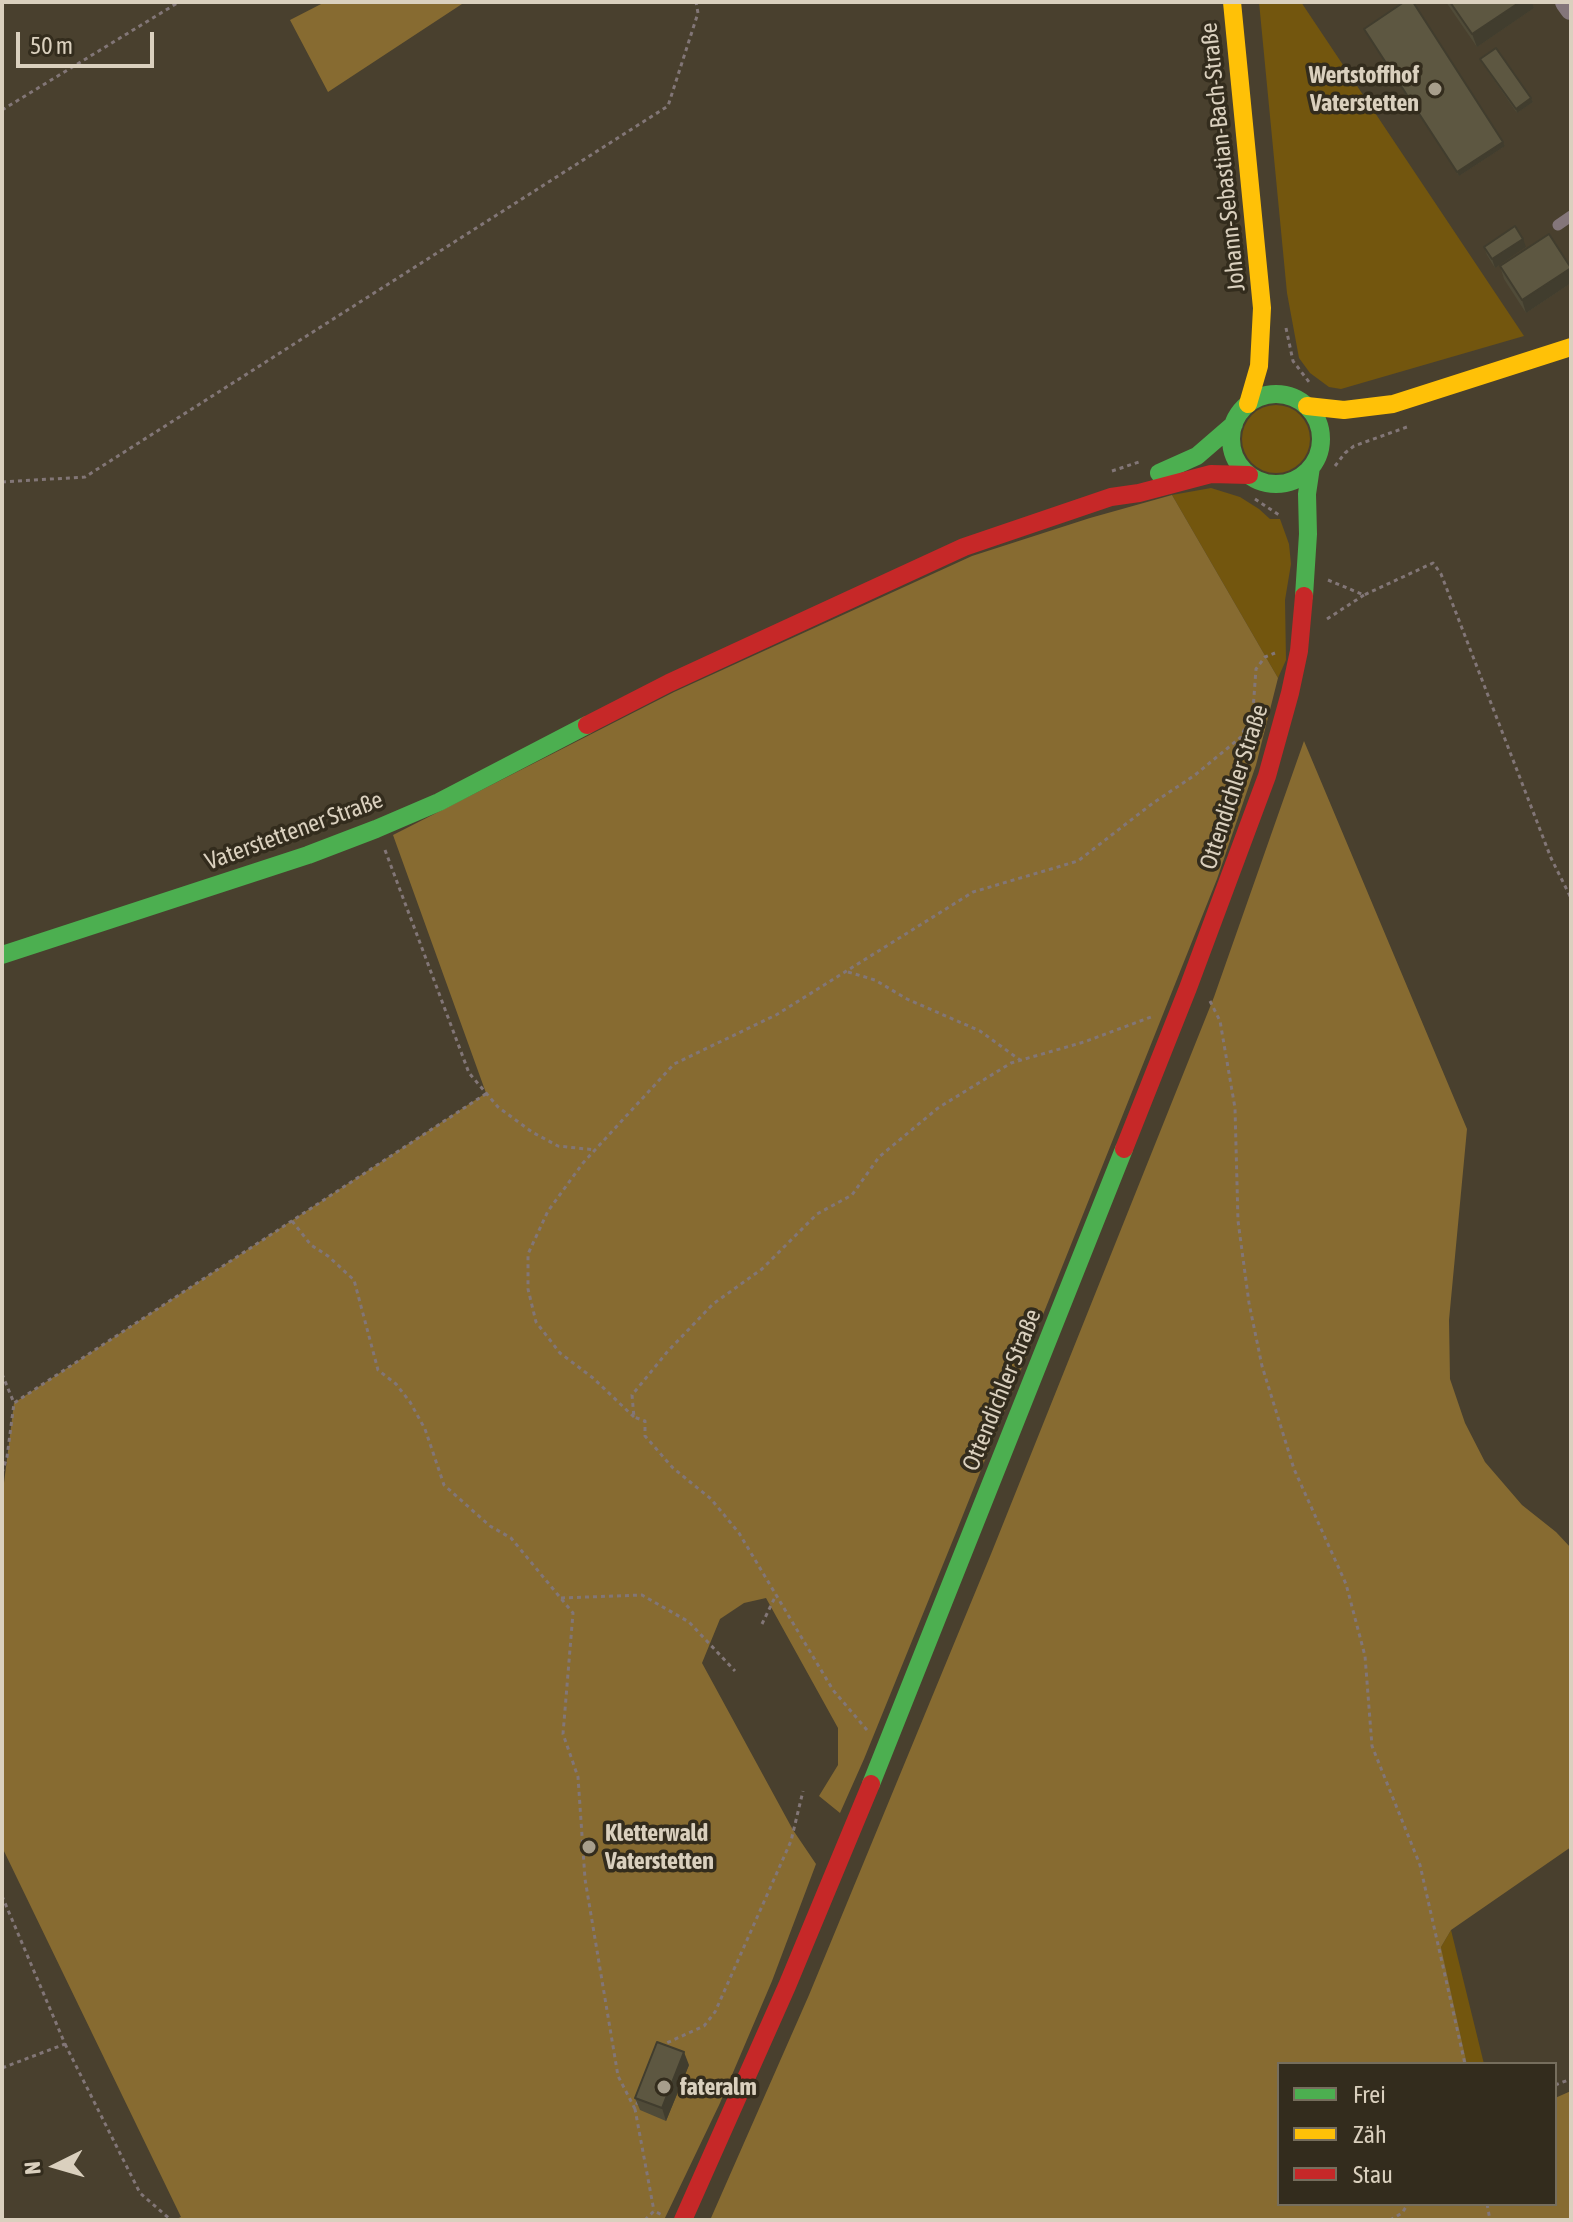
<!DOCTYPE html>
<html>
<head>
<meta charset="utf-8">
<style>
  body { margin:0 }
  #map { position:relative; width:1573px; height:2222px; overflow:hidden; background:#49402e; font-family:"Asap Condensed",sans-serif }
  canvas { display:block }
  .frame { position:absolute; inset:0; border:4px solid #dad0be; pointer-events:none }
  .legend { position:absolute; left:1277px; top:2062px; width:280px; height:144px; box-sizing:border-box; background:#332c1d; border:2px solid #766e5d; margin:0; padding:10px 14px; list-style:none; font-size:24px; color:#dad0be }
  .legend li { display:flex; align-items:center; gap:16px; height:40px }
  .legend b { width:40px; border:2px solid #766e5d }
  .north { position:absolute; left:16px; top:2126px; width:80px; height:80px; -webkit-text-stroke:6px #332c1d; paint-order:stroke; rotate:265deg; font-size:22px; font-weight:700; line-height:32px; text-align:center; color:#dad0be }
  .north::after { content:''; display:block; margin:auto; width:28px; height:36px; background:#dad0be; clip-path:polygon(50% 0,100% 100%,50% 72%,0 100%) }
  .scale { position:absolute; left:16px; top:32px; width:138px; height:36px; box-sizing:border-box; border:4px solid #dad0be; border-top:0; padding-left:10px; font-size:24px; line-height:28px; white-space:nowrap; color:#dad0be; -webkit-text-stroke:6px #332c1d; paint-order:stroke }
</style>
</head>
<body>
<div id="map">
<canvas width="1573" height="2222"></canvas>
<div class="frame"></div>
<ul class="legend">
<li><b style="height:10px;background:#4caf50"></b>Frei</li>
<li><b style="height:10px;background:#ffc107"></b>Zäh</li>
<li><b style="height:10px;background:#c62828"></b>Stau</li>
</ul>
<div class="north">N</div>
<div class="scale">50 m</div>
</div>
<script>
const ctx = document.querySelector('canvas').getContext('2d');
ctx.lineJoin = 'round';
function fillPath(path, color) { ctx.fillStyle = color; ctx.fill(path, 'evenodd'); }
const poly = rows => new Path2D(rows.map(r => 'M' + r).join(''));
function trace(path, color, width, dash) { ctx.strokeStyle = color; ctx.lineWidth = width; ctx.lineCap = dash ? 'butt' : 'round'; ctx.setLineDash(dash || []); ctx.stroke(path); }
function label(font, color, halo, rows, align = 'center') {
  ctx.font = font + ' "Asap Condensed",sans-serif'; ctx.lineWidth = 7; ctx.setLineDash([]); ctx.textBaseline = 'middle'; ctx.strokeStyle = halo; ctx.fillStyle = color; for (const [text, x, y, turn = 0] of rows) {
    ctx.save(); ctx.translate(x, y); ctx.rotate((+turn || 0) * Math.PI / 180); ctx.textAlign = isNaN(turn) ? turn : align; if (halo) ctx.strokeText(text, 0, 0); ctx.fillText(text, 0, 0); ctx.restore();
  }
}
fillPath(poly([
  [1259,2,1301,2,1524,336,1341,389,1329,387,1310,373,1299,358,1287,293],
  '1242 439a34 34 0 1 1 68 0a34 34 0 1 1-68 0Z',
  [1211,488,1240,497,1259,509,1270,519,1280,519,1289,544,1291,564,1285,600,1286,660,1278,678,1172,495],
  [1451,1930,1484,2064,1467,2064,1441,1947]
]), '#73560e');
fillPath(poly([
  [325,2,465,2,328,92,290,20],
  [1172,495,1278,678,1256,765,1217,879,955,1535,864,1759,840,1813,819,1796,838,1765,838,1728,766,1598,744,1603,720,1619,702,1663,793,1830,816,1864,772,1981,720,2103,664,2220,174,2220,181,2217,2,1847,2,1499,14,1403,486,1093,393,835,674,692,972,556,1090,518],
  [1304,741,1467,1129,1449,1320,1450,1379,1465,1423,1485,1462,1522,1505,1556,1532,1571,1548,1571,1847,1451,1930,1441,1947,1467,2064,1279,2064,1279,2204,1555,2204,1555,2098,1571,2091,1571,2220,714,2220,711,2218,809,1995,991,1554,1214,997]
]), '#876b31');
trace(poly([
  [2,110,179,2],
  [1286,328,1293,361,1309,382],
  [1335,466,1345,453,1354,446,1407,427],
  [1112,471,1139,462],
  [2,482,85,477,668,106,698,13,696,2],
  [1255,499,1279,515],
  [1328,580,1364,595,1433,563,1441,574,1551,858,1571,898],
  [1327,619,1364,595],
  [385,850,469,1073,498,1107,532,1132,558,1146,596,1150],
  [848,972,875,980,907,999,980,1031,1020,1060],
  [1210,1001,1220,1021,1235,1108,1238,1221,1249,1303,1262,1366,1294,1469,1346,1584,1365,1656,1372,1746,1420,1865,1465,2064],
  [292,1221,311,1245,328,1256,354,1280,378,1370,396,1384,410,1402,425,1429,444,1485,490,1526,511,1538,573,1613,563,1734,578,1777,585,1879,618,2076,635,2109],
  [2,1374,14,1403,487,1093],
  [634,1417,593,1378,560,1353,536,1322,528,1289,528,1254,548,1211,583,1163,674,1064,776,1015,973,892,1078,861,1153,803,1195,775,1241,737,1253,710,1256,669,1265,657,1275,653],
  [2,1473,7,1457,14,1403],
  [561,1598,642,1595,689,1622,735,1671],
  [762,1624,776,1595],
  [867,1730,833,1690,739,1533,711,1499,673,1468,645,1436,645,1421,634,1417,632,1395,668,1351,713,1304,762,1269,817,1214,852,1195,879,1157,938,1108,1011,1063,1084,1042,1151,1017],
  [2,1896,65,2044,2,2068],
  [65,2044,140,2193,171,2220],
  [660,2046,704,2026,715,2012,791,1841,803,1791],
  [1555,2085,1571,2079],
  [638,2101,635,2109,654,2211],
  [1487,2204,1490,2220],
  [645,2220,654,2211,662,2215],
  [1390,2220,1402,2213,1408,2204]
]), '#827677', 3, [4, 4]);
trace(poly([
  [1558,225,1571,216]
]), '#84767a', 11);
trace(poly([
  [1566,2,1571,9]
]), '#84767a', 22);
trace(poly([
  '1231 439a45 45 0 1 1 90 0a45 45 0 1 1-90 0Z',
  [1159,473,1197,456,1234,424],
  [1304,596,1308,534,1307,494,1311,467],
  [2,955,308,855,376,829,439,802,587,725],
  [871,1784,1124,1149]
]), '#4caf50', 18);
trace(poly([
  [1232,2,1262,308,1259,366,1248,404],
  [1307,406,1344,410,1393,404,1571,347]
]), '#ffc107', 18);
trace(poly([
  [587,725,669,683,964,547,1111,497,1139,493,1211,474,1249,475],
  [1124,1149,1188,988,1267,776,1290,693,1299,651,1304,596],
  [683,2220,787,1986,871,1784]
]), '#c62828', 18);
fillPath(poly([
  [1446,2,1532,2,1534,8,1477,47],
  [1364,29,1503,142,1505,146,1459,176],
  [1480,59,1531,98,1533,102,1517,113,1482,63],
  [1484,247,1526,247,1495,268,1487,255],
  [1500,266,1571,267,1571,283,1526,313,1504,279],
  [689,2065,666,2121,640,2110,635,2098]
]), '#504b38');
fillPath(poly([
  [1520,2,1532,2,1534,8,1477,47,1472,34],
  [1531,98,1533,102,1517,113,1516,109],
  [1503,142,1505,146,1459,176,1457,172],
  [1523,239,1526,247,1495,268,1492,259],
  [1571,268,1571,283,1526,313,1522,300],
  [684,2052,689,2065,666,2121,662,2108]
]), '#413d2e');
const building = poly([
  [1404,2,1413,2,1503,142,1457,172,1364,29,1404,2],
  [1450,2,1520,2,1472,34,1450,2],
  [1496,48,1531,98,1516,109,1480,59,1496,48],
  [1515,226,1523,239,1492,259,1484,247,1515,226],
  [1549,234,1571,268,1522,300,1500,266,1549,234],
  [657,2042,684,2052,662,2108,635,2098,657,2042]
]);
fillPath(building, '#5d5741');
trace(building, '#413d2e', 2);
for (const [x, y, r, color] of [
  [1435,89,8,"#a79e8c"],
  [589,1847,8,"#a79e8c"],
  [664,2087,8,"#a79e8c"]
]) { const dot = new Path2D(); dot.arc(x, y, r, 0, 2 * Math.PI); ctx.fillStyle = color; ctx.fill(dot); trace(dot, '#332c1d', 3); }
label('bold 24px', '#dad0be', '#332c1d', [
  ["Wertstoffhof",1419,75,"right"],
  ["Vaterstetten",1419,103,"right"],
  ["Kletterwald",605,1833],
  ["Vaterstetten",605,1861],
  ["fateralm",680,2087]
], 'left');
label('24px', '#dad0be', '#332c1d', [
  ["Johann-Sebastian-Bach-Straße",1223,157,-96],
  ["Ottendichler Straße",1234,787,-72],
  ["Vaterstettener Straße",294,831,-20],
  ["Ottendichler Straße",1002,1390,-68]
]);
</script>
</body>
</html>
